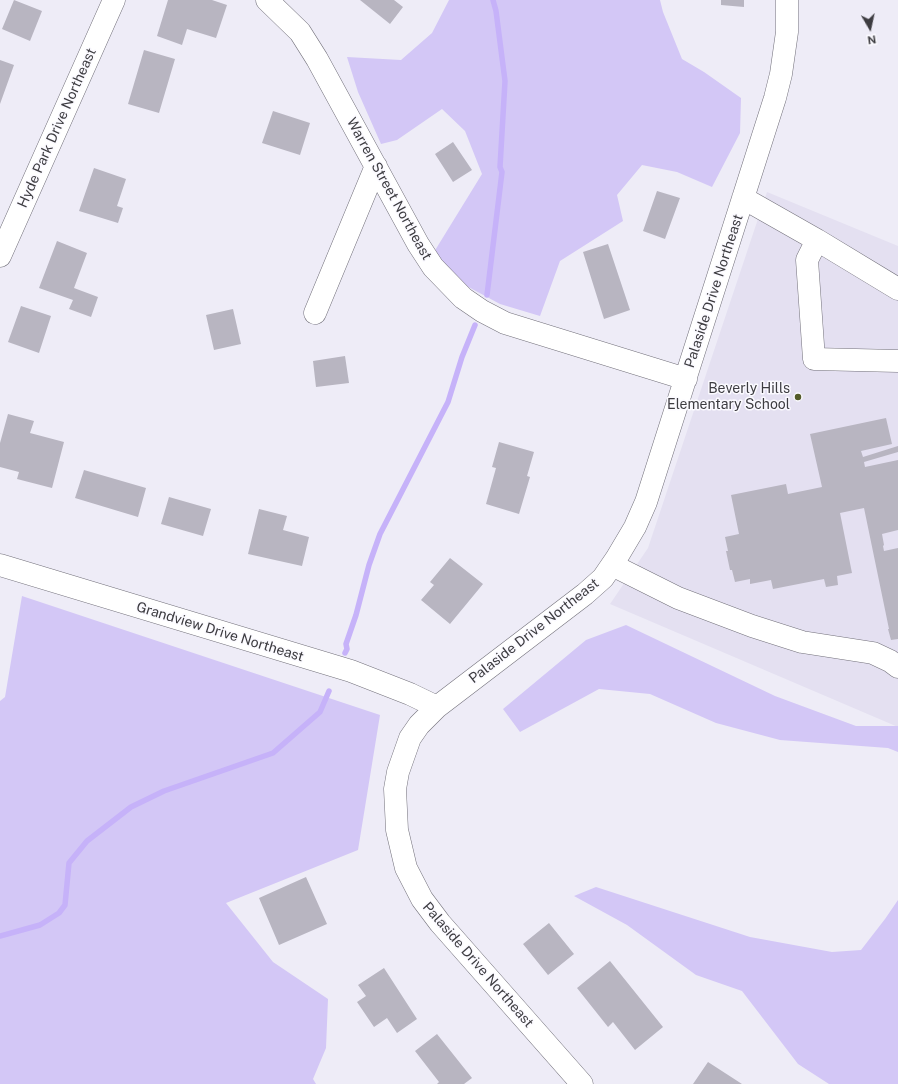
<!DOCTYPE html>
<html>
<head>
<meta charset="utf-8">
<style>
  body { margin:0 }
  #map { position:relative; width:898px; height:1084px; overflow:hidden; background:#eeecf7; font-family:"Public Sans",sans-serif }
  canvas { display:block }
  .north { position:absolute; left:850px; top:8px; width:40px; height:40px; -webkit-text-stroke:3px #fbfaff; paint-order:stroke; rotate:171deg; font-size:11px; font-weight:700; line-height:16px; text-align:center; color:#3d3c41 }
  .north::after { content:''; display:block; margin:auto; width:14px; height:18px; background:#3d3c41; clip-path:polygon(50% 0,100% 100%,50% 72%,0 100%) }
</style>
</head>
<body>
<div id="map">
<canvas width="898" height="1084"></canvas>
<div class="north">N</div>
</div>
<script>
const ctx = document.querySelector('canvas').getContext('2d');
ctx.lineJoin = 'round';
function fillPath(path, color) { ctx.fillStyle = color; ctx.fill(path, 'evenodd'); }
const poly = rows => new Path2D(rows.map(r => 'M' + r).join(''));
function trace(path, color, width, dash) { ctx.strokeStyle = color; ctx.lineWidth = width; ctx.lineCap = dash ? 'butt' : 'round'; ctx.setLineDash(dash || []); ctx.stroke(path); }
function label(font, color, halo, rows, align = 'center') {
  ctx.font = font + ' "Public Sans",sans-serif'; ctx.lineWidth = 3; ctx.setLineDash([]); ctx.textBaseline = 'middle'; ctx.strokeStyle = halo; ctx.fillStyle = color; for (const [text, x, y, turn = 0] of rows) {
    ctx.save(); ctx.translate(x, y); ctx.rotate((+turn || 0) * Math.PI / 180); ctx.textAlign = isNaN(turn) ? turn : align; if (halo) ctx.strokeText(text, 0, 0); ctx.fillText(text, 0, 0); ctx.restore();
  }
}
fillPath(poly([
  [767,192,898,246,898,727,610,604,648,548]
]), '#e4e0f1');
fillPath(poly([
  [449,0,660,0,663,12,682,59,704,72,741,98,740,133,712,187,677,172,642,165,617,195,623,221,560,261,540,316,500,304,461,283,434,252,482,174,465,131,442,109,397,140,381,144,358,92,347,57,401,60,432,33],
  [22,596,380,715,358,850,226,903,273,962,328,999,326,1048,313,1079,316,1084,0,1084,0,701,5,697],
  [626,625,775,696,856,726,898,726,898,752,888,748,780,740,716,723,650,694,599,689,520,732,503,709,586,640],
  [596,887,750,937,832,952,861,950,885,919,898,900,898,1084,829,1084,798,1064,742,991,696,975,627,925,574,896]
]), '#d3c7f6');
trace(poly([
  [487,295,502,172,500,167,505,81,496,11,493,0],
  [345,653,347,649,346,644,356,615,369,565,380,534,448,402,462,357,475,325],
  [0,936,40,925,59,913,65,905,69,863,87,841,131,807,164,791,273,753,320,712,329,691]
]), '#c6b2f9', 5.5);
fillPath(poly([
  [14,0,42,11,30,41,2,29],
  [168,0,212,0,227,5,216,38,187,29,182,45,157,36],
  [360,0,394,0,403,7,390,24],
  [721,0,744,0,744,7,721,5],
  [144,50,175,59,159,113,128,104],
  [0,60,14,65,0,104],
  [273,111,310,123,300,155,262,143],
  [453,142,472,170,453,182,435,154],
  [94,168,126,179,117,206,123,208,118,223,79,211],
  [657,191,680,198,665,239,643,231],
  [57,241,87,253,74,288,98,297,91,317,69,309,73,300,39,288],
  [608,244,630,310,604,319,583,252],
  [21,306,51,316,39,353,8,342],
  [233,309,241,344,214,350,206,315],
  [345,356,349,383,316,387,313,361],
  [8,414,34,421,30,433,64,442,52,488,17,479,19,472,0,467,0,443],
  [886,418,892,444,861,451,863,457,898,446,898,452,864,462,865,467,898,460,898,530,882,534,884,545,883,546,884,551,898,548,898,639,891,640,888,629,889,629,864,508,840,513,852,573,837,576,838,585,826,587,824,579,773,589,771,580,750,584,750,579,735,582,732,570,730,570,726,551,728,551,725,537,739,534,731,495,786,484,788,494,822,487,810,434],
  [499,442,534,452,527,476,530,477,519,514,486,504,496,468,492,467],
  [84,470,146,488,138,517,75,498],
  [169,497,211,509,203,536,161,524],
  [259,509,287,516,283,530,309,537,302,566,248,554],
  [450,558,483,584,450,624,421,600,434,585,430,582],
  [306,877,327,924,279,945,259,898],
  [549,923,574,954,548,975,523,944],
  [610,961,663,1027,635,1050,613,1022,608,1027,577,988],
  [384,968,417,1019,397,1033,387,1018,374,1027,357,1002,366,996,358,985],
  [437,1034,472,1078,464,1084,437,1084,439,1082,415,1051],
  [708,1062,742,1084,693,1084]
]), '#b8b5c1');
const minor = poly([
  [267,0,300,32,317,59,418,244,433,267,463,298,482,311,505,323,686,379],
  [743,198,817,240,898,289],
  [817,240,807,260,814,359,898,361],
  [0,256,114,0],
  [315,313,376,166],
  [0,565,351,671,410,694,437,707],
  [612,565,678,598,752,626,802,642,873,653,890,661,898,667],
  [582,1084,440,923,422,899,406,868,397,830,395,789,398,772,410,738,419,725,437,707,585,594,603,578,616,559,635,527,646,502,775,98,781,74,787,32,787,0]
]);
trace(minor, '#73717b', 23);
trace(minor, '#fff', 22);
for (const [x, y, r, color] of [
  [798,397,4,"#535a29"]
]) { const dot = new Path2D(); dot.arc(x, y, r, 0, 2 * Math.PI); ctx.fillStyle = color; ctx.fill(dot); trace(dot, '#fbfaff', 1.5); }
label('14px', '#3d3c41', '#fbfaff', [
  ["Hyde Park Drive Northeast",57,128,-66],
  ["Warren Street Northeast",389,189,61],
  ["Palaside Drive Northeast",714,291,-72],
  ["Palaside Drive Northeast",534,631,-38],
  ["Grandview Drive Northeast",220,632,17],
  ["Palaside Drive Northeast",478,965,49]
]);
label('14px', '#3d3c41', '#fbfaff', [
  ["Beverly Hills",790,389],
  ["Elementary School",790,405]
], 'right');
</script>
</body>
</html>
